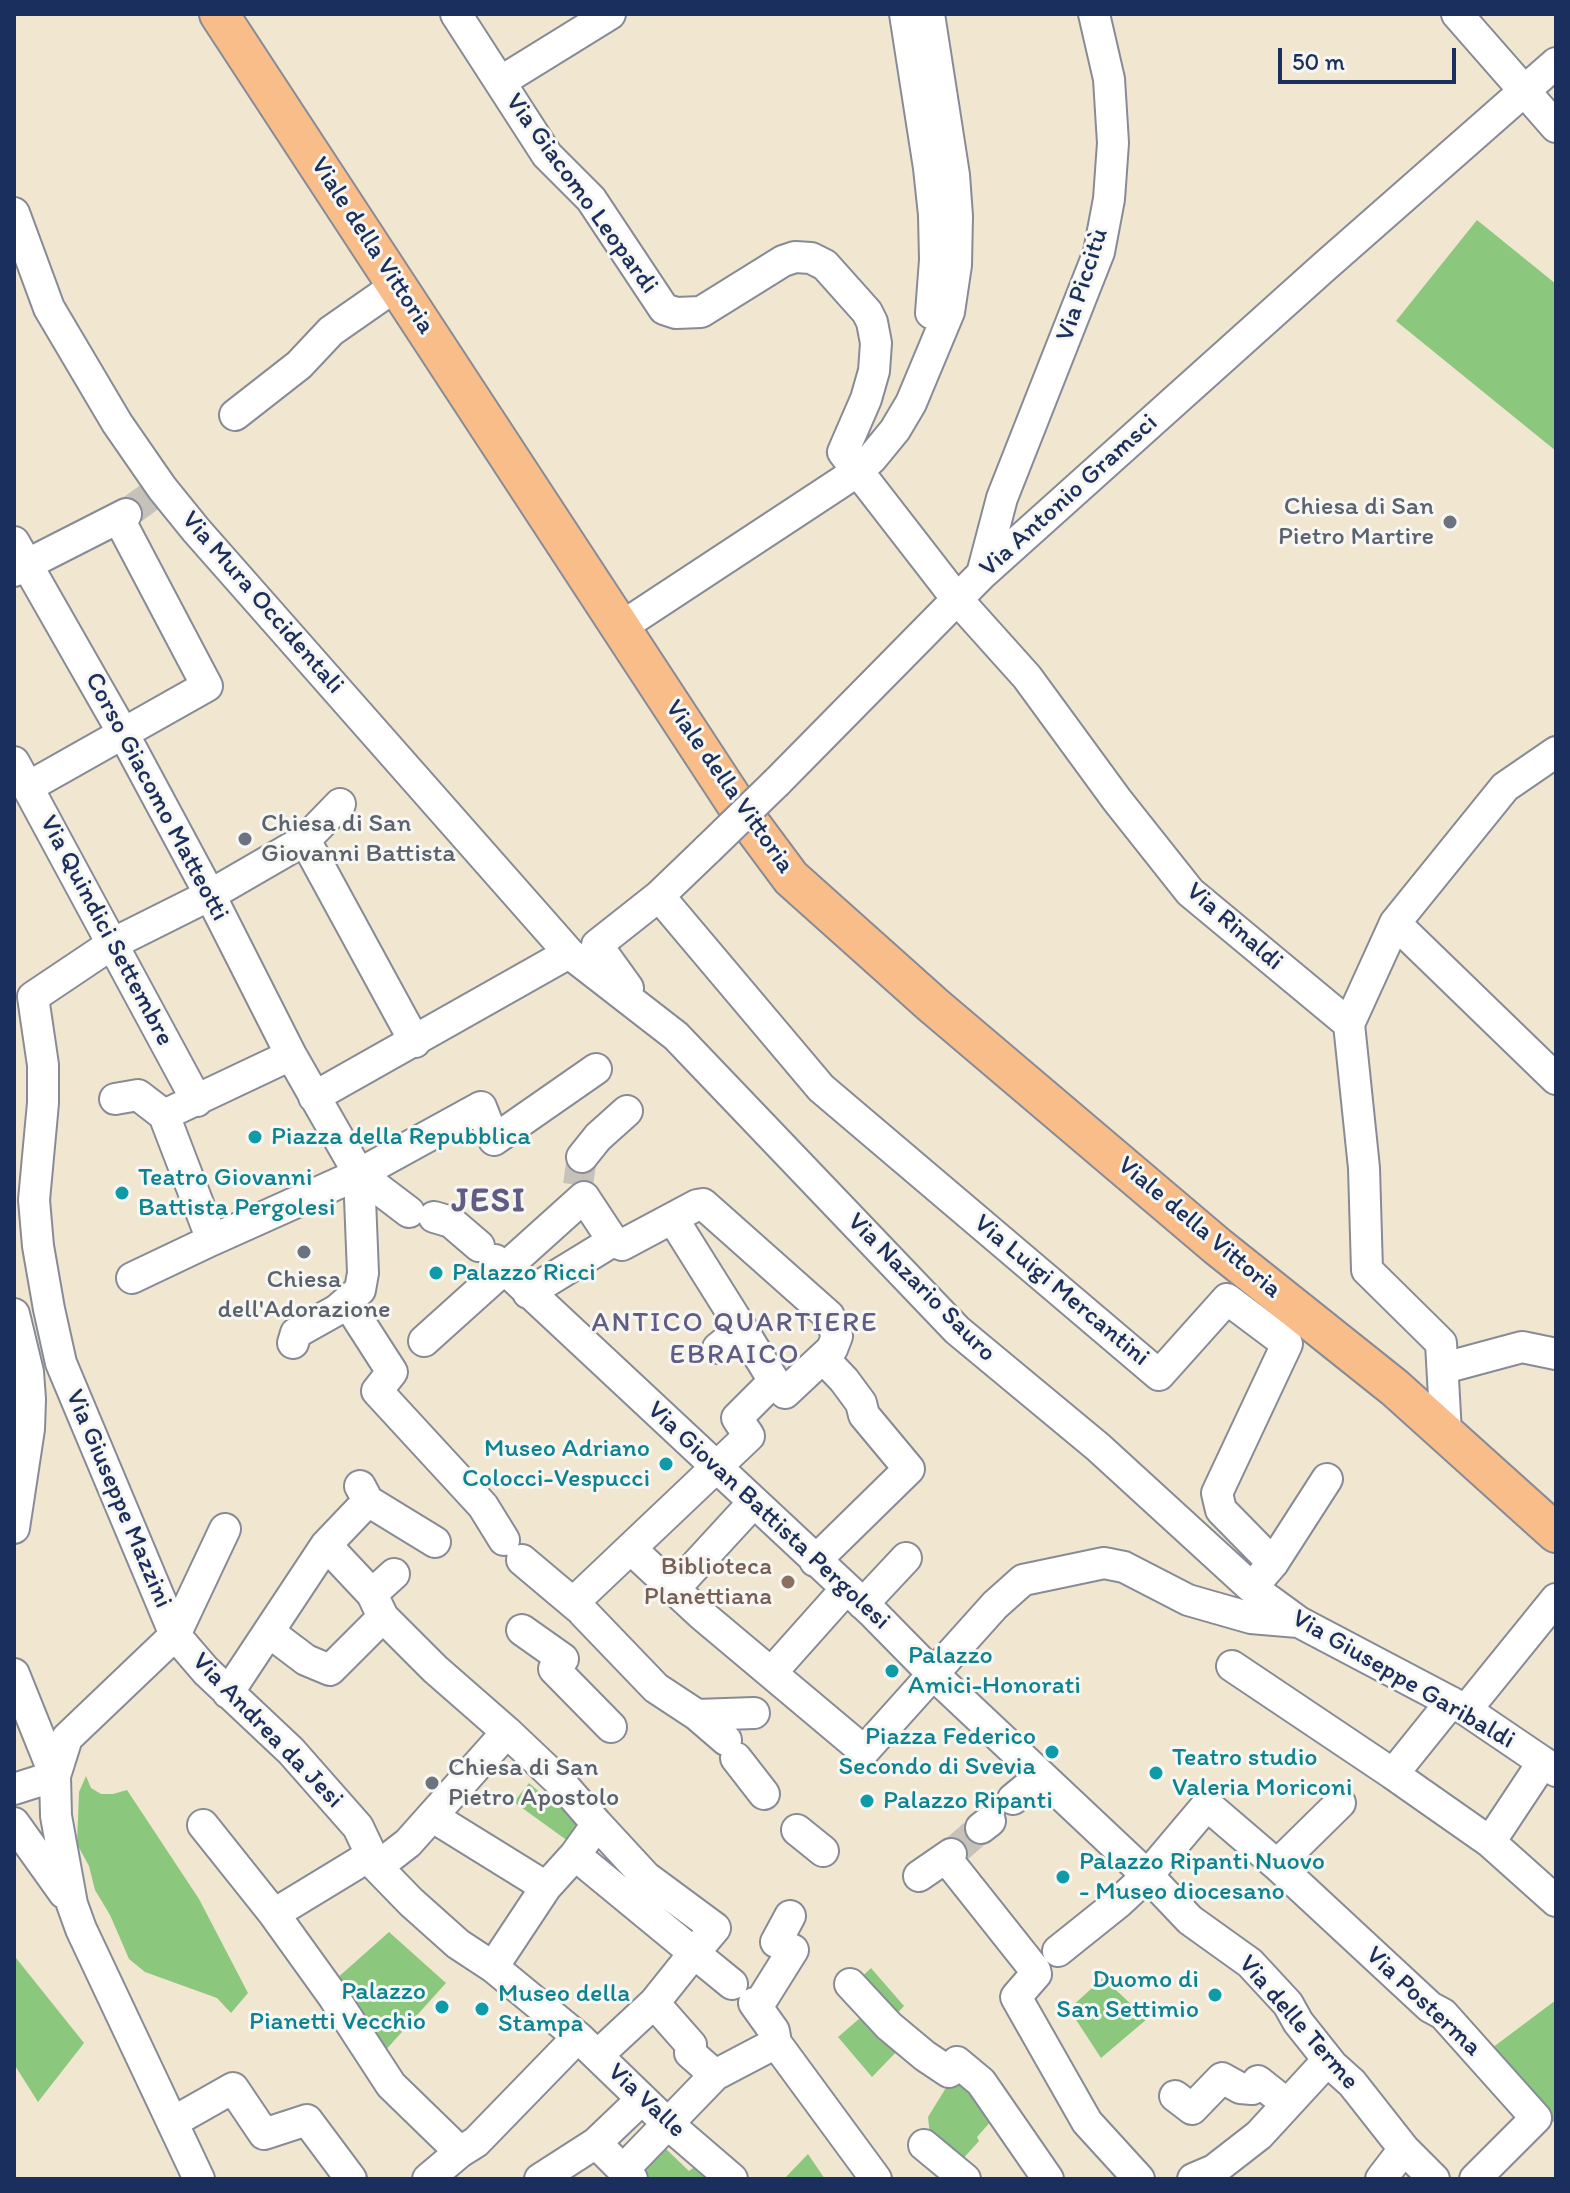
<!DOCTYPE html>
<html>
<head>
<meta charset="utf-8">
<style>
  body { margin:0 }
  #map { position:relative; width:1570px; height:2193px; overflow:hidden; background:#f1e7d0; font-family:Itim,sans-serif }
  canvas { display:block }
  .frame { position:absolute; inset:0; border:16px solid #1b2f5e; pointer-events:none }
  .scale { position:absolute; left:1278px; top:48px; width:178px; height:36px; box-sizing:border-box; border:4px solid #1b2f5e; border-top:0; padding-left:10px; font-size:24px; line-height:28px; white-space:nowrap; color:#1b2f5e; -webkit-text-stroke:6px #f6f6f2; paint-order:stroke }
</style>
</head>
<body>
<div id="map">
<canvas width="1570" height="2193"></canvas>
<div class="frame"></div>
<div class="scale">50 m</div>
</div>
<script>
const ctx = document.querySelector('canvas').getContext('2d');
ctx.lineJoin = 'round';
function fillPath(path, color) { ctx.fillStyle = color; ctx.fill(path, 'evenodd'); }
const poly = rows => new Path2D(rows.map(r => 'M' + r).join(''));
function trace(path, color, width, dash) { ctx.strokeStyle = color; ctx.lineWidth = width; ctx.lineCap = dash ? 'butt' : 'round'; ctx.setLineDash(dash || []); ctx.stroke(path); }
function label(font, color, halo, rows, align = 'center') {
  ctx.font = font + ' Itim,sans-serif'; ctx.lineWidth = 6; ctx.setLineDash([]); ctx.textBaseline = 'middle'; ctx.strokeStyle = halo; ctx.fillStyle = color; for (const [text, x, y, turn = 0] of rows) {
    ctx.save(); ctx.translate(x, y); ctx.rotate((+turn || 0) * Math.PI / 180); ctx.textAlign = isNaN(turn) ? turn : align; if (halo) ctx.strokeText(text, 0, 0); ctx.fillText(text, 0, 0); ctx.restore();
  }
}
fillPath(poly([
  [1477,220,1556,284,1556,451,1396,321],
  [86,1776,91,1788,101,1794,113,1794,127,1790,199,1899,248,1993,231,2013,217,1998,145,1972,129,1959,110,1915,95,1890,89,1866,77,1844,79,1792],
  [529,1783,544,1796,556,1787,585,1819,572,1844,514,1802],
  [389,1932,446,1983,383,2053,335,1980],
  [16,1958,84,2043,38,2102,14,2064],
  [871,1968,904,2006,890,2021,854,1984],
  [1103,1978,1147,2019,1101,2058,1069,2009],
  [1556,2000,1556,2123,1546,2118,1488,2051],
  [867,2012,903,2045,872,2077,838,2037],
  [957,2070,992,2120,977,2137,979,2141,960,2162,930,2136,928,2117],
  [644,2128,689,2171,696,2166,706,2174,700,2179,636,2179,612,2155],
  [808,2154,825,2179,784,2179]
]), '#8bc77d');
trace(poly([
  [126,514,162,488],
  [578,1185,582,1157],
  [951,1854,981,1828]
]), '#c6c2b9', 30, [30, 15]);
const minor = poly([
  [456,14,547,155,591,199,664,309,676,313,701,312,783,261,795,257,811,258,825,265,867,312,872,322,876,343,874,371,866,399,843,452,957,599,1027,677,1117,800,1190,892,1349,1024,1364,1168,1367,1270,1441,1343,1446,1433],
  [905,14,929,168,934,215,935,260,931,313],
  [1457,14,1556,127],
  [500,82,610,14],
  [14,213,49,308,117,423,162,488,196,530,569,953,676,1036,957,1330,1098,1447,1251,1587,1299,1622,1466,1710,1556,1771],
  [235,415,299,365,331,331,397,285],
  [14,542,123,733,210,895,291,1055],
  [14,571,126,514],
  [982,574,1002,498,1099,252,1109,199,1113,143,1109,79,1094,14],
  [621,627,858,471,872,458,895,430,911,403,949,312,956,265,957,216,954,175,929,14],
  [14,762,197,1101],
  [777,782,982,574,1324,267,1556,63],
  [28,787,207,686,119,519],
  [340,804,305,840,210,895,112,944,33,997,43,1065,43,1103,34,1200,38,1246,49,1309,61,1363,175,1635,206,1671,291,1751,358,1827,377,1867,408,1843,507,1732],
  [305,840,415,1042],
  [659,896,821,1088,1159,1375,1227,1299,1287,1344,1217,1493,1221,1510,1273,1563],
  [1395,923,1556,1079],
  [628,988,597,945,659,896,708,849],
  [1349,1024,1395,923,1505,787,1556,752],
  [314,1097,569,953],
  [115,1099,138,1095,164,1115],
  [582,1157,598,1137,627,1111],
  [409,1212,359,1174,291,1055,164,1115,212,1240,359,1174,481,1107,494,1140,596,1069],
  [434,1217,451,1222,479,1246],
  [673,1219,742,1329,718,1348],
  [613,1241,622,1245,697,1205,703,1204,829,1316,837,1336,832,1349,785,1393,774,1381,742,1329],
  [495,1260,872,1612,933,1674,1152,1880,1190,1920,1250,1963,1288,2004,1298,2022,1333,2066,1352,2083,1404,2149,1434,2179],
  [132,1278,212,1240],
  [347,1302,392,1372,377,1391,483,1506,504,1540],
  [14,1314,28,1372,30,1399,29,1429,14,1528],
  [424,1341,584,1197,613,1241,528,1293],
  [293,1343,296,1333,337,1310,360,1290,363,1273,359,1174],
  [1444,1368,1522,1347,1556,1354],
  [368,1501,435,1542],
  [326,1545,372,1594],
  [631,1549,702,1615,864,1751,995,1605,1023,1580,1104,1563,1124,1567,1188,1600,1251,1618,1298,1622],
  [522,1560,579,1608],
  [815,1561,909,1469,864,1415,861,1403,844,1380,823,1358],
  [1261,1577,1273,1563,1327,1479],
  [674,1589,753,1503],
  [573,1603,749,1436,737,1418,774,1381],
  [863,1604,906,1558],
  [583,1612,656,1688,697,1715,726,1740],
  [383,1617,435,1669,507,1732,563,1785,597,1824],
  [522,1630,563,1659],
  [269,1632,306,1660,330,1670,383,1617,372,1594,394,1574],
  [1232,1666,1393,1774,1451,1702],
  [554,1669,611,1727],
  [772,1672,846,1589],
  [14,1674,55,1776,14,1789],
  [228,1693,326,1545,368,1501,360,1486],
  [1466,1710,1556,1599],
  [697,1715,754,1713],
  [736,1758,764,1794],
  [1393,1774,1490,1842,1556,1901],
  [1013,1799,1041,1776],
  [433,1817,546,1887],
  [14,1823,64,1893],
  [203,1825,274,1914,333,1996,391,2085,460,2152],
  [981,1828,990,1821],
  [797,1830,823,1851],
  [1490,1842,1543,1762],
  [946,1858,1035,1970,1036,1974,1016,1997,1087,2122,1139,2179],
  [1277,1865,1340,1803],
  [377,1867,411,1902,458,1944,493,1967,578,2037,668,2124,732,2179],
  [919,1876,951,1854],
  [274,1914,371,1855],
  [1058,1951,1118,1903,1147,1876,1207,1805,1277,1865,1430,2007,1443,2014,1536,2118,1475,2179],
  [493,1967,546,1887,575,1855],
  [850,1984,889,2026,925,2056,949,2072],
  [654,2003,691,2045,690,2053,715,2075],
  [754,2003,774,2031,776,2043,876,2179],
  [758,2006,793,1950,776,1942,790,1916],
  [598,2055,654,2003,694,1953,715,1928,646,1877,597,1824,575,1855,694,1953,732,1984],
  [957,2062,981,2082,1048,2179],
  [1175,2096,1192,2109,1222,2078,1240,2088,1252,2089,1258,2081,1287,2104],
  [173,2122,233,2088,264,2134,307,2120,351,2179],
  [924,2145,965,2179],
  [623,2170,715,2075,776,2043],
  [199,2179,81,1929,72,1904,56,1816,55,1776,67,1738,175,1635,225,1529],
  [428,2179,460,2152,476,2142,578,2037],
  [540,2179,596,2143],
  [632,2179,596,2143,641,2100],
  [1193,2179,1214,2170,1259,2135,1328,2060],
  [1381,2179,1404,2149]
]);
const major = poly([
  [219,14,736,804,791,878,933,1005,1217,1246,1395,1388,1556,1533]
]);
trace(minor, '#868b97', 34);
trace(major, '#868b97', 42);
trace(minor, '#fff', 30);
trace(major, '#f8bd88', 38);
const minorBridge = poly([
  [708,849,777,782]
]);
trace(minorBridge, '#868b97', 34, []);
trace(minorBridge, '#fff', 30);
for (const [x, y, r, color] of [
  [1450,522,8,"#6b7280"],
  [245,839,8,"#6b7280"],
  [255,1137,8,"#0f9aa8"],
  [122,1193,8,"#0f9aa8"],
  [304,1252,8,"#6b7280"],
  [436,1273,8,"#0f9aa8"],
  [666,1464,8,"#0f9aa8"],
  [788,1582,8,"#8d6e63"],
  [892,1671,8,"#0f9aa8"],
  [1052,1752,8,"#0f9aa8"],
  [1156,1773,8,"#0f9aa8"],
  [432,1783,8,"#6b7280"],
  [867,1801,8,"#0f9aa8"],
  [1063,1877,8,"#0f9aa8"],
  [1215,1995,8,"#0f9aa8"],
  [442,2007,8,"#0f9aa8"],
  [482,2009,8,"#0f9aa8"]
]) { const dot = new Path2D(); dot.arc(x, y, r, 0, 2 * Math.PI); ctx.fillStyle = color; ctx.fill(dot); trace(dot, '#f6f6f2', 3); }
label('26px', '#1b2f5e', '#f6f6f2', [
  ["Via Giacomo Leopardi",581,194,54],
  ["Viale della Vittoria",372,246,57],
  ["Via Piccitù",1083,285,-72],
  ["Via Antonio Gramsci",1069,496,-42],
  ["Via Mura Occidentali",262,603,49],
  ["Viale della Vittoria",729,787,55],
  ["Corso Giacomo Matteotti",156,797,62],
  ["Via Rinaldi",1234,927,41],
  ["Via Quindici Settembre",106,931,62],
  ["Viale della Vittoria",1199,1228,40],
  ["Via Nazario Sauro",921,1288,45],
  ["Via Luigi Mercantini",1061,1291,40],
  ["Via Giuseppe Mazzini",118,1499,67],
  ["Via Giovan Battista Pergolesi",768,1516,43],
  ["Via Giuseppe Garibaldi",1403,1680,30],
  ["Via Andrea da Jesi",267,1731,46],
  ["Via Posterma",1423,2002,43],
  ["Via delle Terme",1298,2023,49],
  ["Via Valle",646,2101,43]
]);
label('26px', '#5b616d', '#f6f6f2', [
  ["Chiesa di San",1434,507,"right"],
  ["Pietro Martire",1434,537,"right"],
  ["Chiesa di San",261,824],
  ["Giovanni Battista",261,854],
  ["Chiesa",304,1280,"center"],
  ["dell'Adorazione",304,1310,"center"],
  ["Chiesa di San",448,1768],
  ["Pietro Apostolo",448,1798]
], 'left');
label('26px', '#0d838f', '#f6f6f2', [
  ["Piazza della Repubblica",271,1137],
  ["Teatro Giovanni",138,1178],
  ["Battista Pergolesi",138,1208],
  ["Palazzo Ricci",452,1273],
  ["Museo Adriano",650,1449,"right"],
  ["Colocci-Vespucci",650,1479,"right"],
  ["Palazzo",908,1656],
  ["Amici-Honorati",908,1686],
  ["Piazza Federico",1036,1737,"right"],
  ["Secondo di Svevia",1036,1767,"right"],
  ["Teatro studio",1172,1758],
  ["Valeria Moriconi",1172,1788],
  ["Palazzo Ripanti",883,1801],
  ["Palazzo Ripanti Nuovo",1079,1862],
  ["- Museo diocesano",1079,1892],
  ["Duomo di",1199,1980,"right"],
  ["San Settimio",1199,2010,"right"],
  ["Palazzo",426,1992,"right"],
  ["Pianetti Vecchio",426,2022,"right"],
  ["Museo della",498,1994],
  ["Stampa",498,2024]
], 'left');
label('26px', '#785e54', '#f6f6f2', [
  ["Biblioteca",772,1567],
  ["Planettiana",772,1597]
], 'right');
ctx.letterSpacing = '2px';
label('28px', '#615c83', '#f6f6f2', [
  ["ANTICO QUARTIERE",735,1324],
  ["EBRAICO",735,1356]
]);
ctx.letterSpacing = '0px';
ctx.letterSpacing = '2px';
label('bold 34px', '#615c83', '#f6f6f2', [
  ["JESI",489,1202]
]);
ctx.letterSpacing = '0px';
</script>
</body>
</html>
